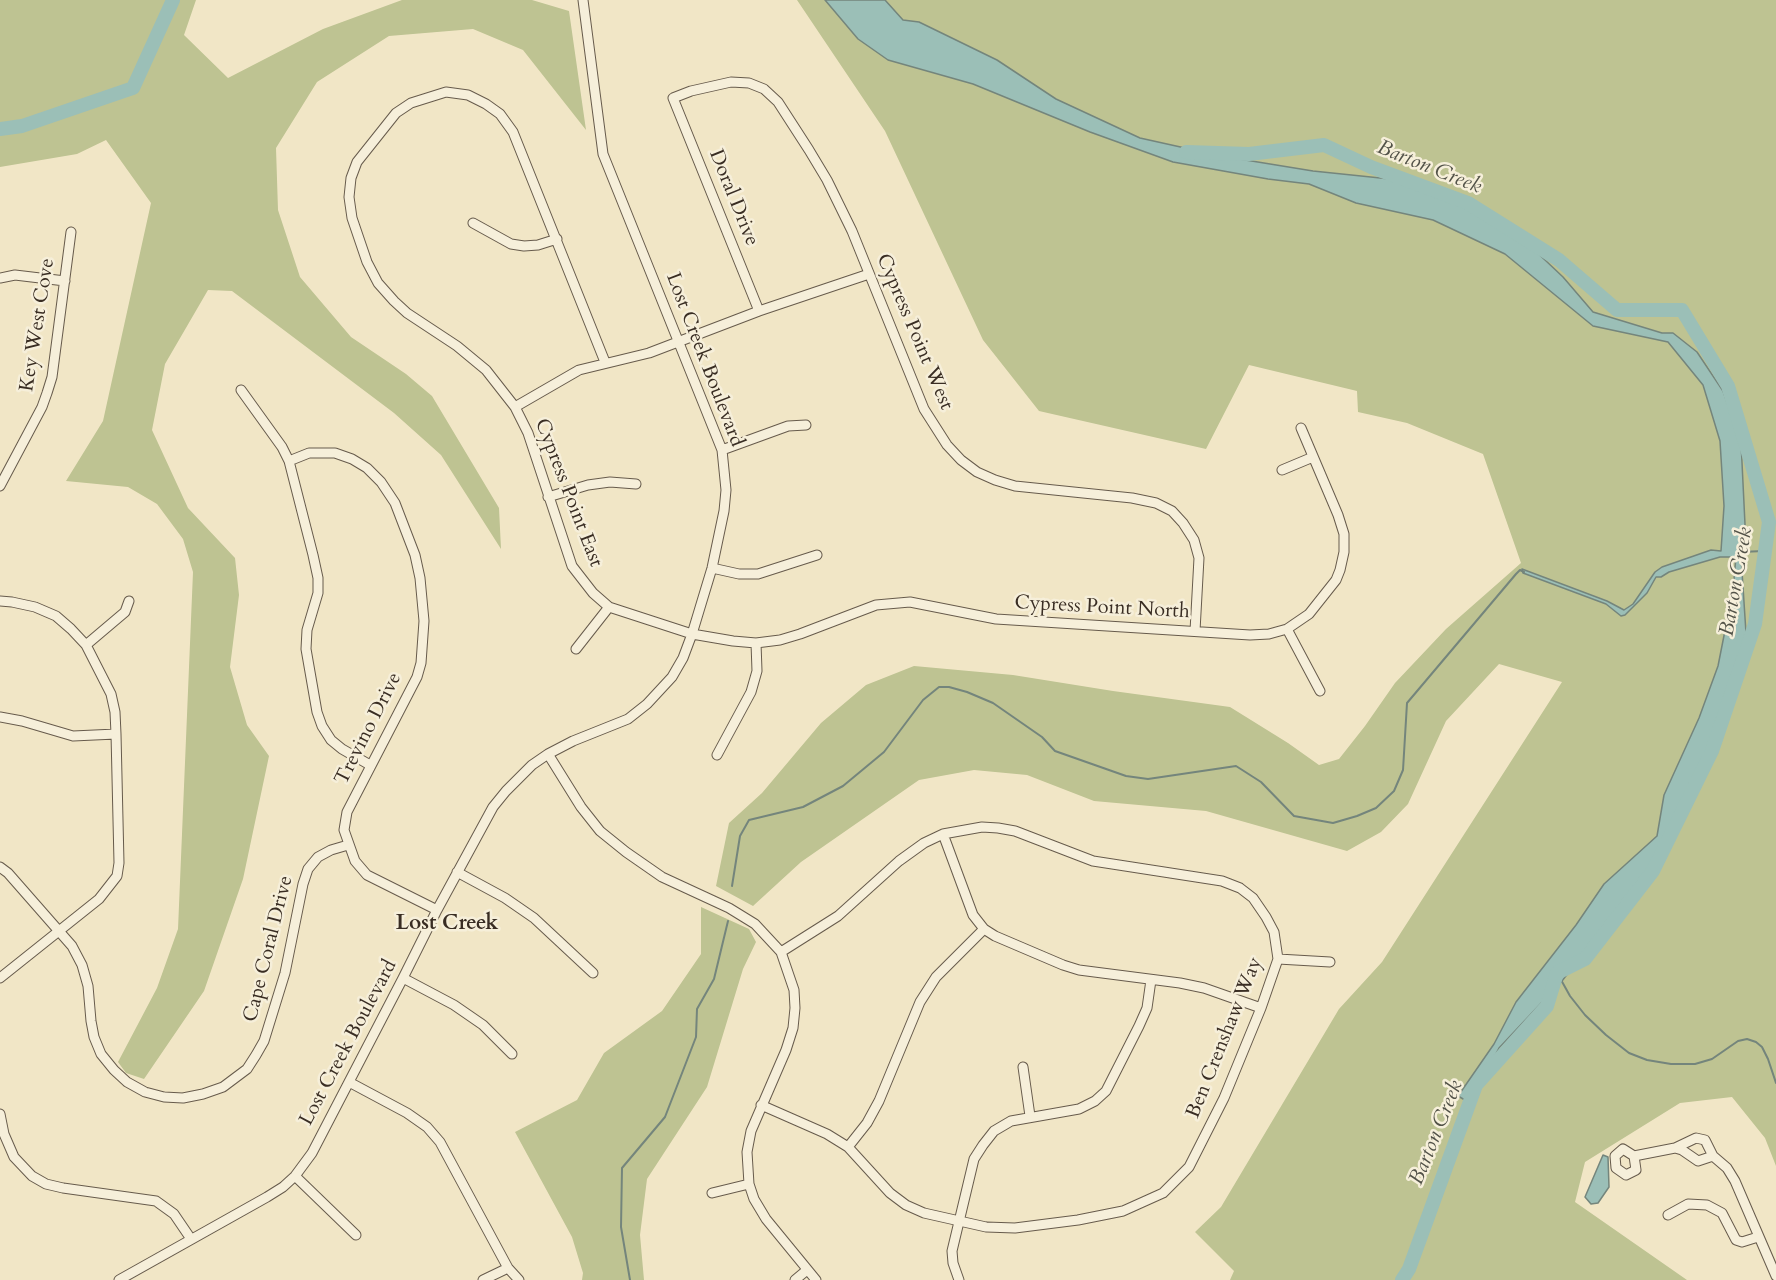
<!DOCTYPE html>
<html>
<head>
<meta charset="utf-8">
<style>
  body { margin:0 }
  canvas { display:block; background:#f1e6c6 }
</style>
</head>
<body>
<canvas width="1776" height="1280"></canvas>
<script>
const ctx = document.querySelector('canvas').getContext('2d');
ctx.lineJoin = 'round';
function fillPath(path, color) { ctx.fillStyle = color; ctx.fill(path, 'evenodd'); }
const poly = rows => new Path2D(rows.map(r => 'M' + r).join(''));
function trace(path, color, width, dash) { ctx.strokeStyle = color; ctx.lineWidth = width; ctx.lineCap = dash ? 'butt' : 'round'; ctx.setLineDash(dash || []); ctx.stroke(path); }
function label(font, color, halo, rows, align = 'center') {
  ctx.font = font + ' Cardo,serif'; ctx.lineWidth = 5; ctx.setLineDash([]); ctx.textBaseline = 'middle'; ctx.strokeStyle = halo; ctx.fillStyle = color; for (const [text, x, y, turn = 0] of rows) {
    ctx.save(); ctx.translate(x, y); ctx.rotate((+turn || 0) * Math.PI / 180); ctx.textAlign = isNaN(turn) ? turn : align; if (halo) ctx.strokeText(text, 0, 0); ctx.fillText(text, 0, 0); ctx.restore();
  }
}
fillPath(poly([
  [0,0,196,0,184,35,228,78,323,29,402,0,532,0,569,11,586,130,523,50,473,29,389,36,317,82,276,148,278,210,300,277,351,337,406,374,432,396,499,508,501,549,441,455,394,413,232,291,208,290,165,364,152,430,188,508,235,558,239,595,230,667,247,725,269,756,243,879,204,991,144,1079,126,1073,118,1062,157,988,178,929,193,572,183,539,157,504,128,487,66,481,103,421,151,203,106,140,77,154,0,167],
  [797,0,825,0,858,39,876,0,1776,0,1776,1166,1765,1138,1732,1097,1680,1103,1585,1162,1575,1202,1687,1280,1230,1280,1234,1271,1195,1232,1221,1207,1339,1009,1382,962,1562,682,1499,664,1446,721,1408,804,1381,832,1347,851,1206,811,1094,801,1027,775,974,770,919,780,801,862,753,906,716,886,729,823,762,793,821,723,866,685,914,666,1013,675,1113,691,1230,707,1288,743,1319,765,1339,759,1365,726,1395,683,1446,629,1521,563,1483,454,1407,423,1358,412,1357,391,1249,365,1206,449,1039,411,983,340,885,131],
  [701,907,749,929,756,942,743,969,707,1087,647,1179,640,1235,644,1280,582,1280,583,1273,572,1237,515,1132,577,1100,604,1053,662,1011,701,954]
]), '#bec392');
const water = poly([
  [825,0,885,0,903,20,919,22,997,60,1056,99,1140,138,1221,156,1313,171,1390,179,1461,201,1527,243,1563,277,1593,312,1662,333,1673,333,1697,352,1723,391,1741,442,1746,545,1741,556,1746,633,1713,738,1683,813,1651,865,1562,981,1499,1048,1470,1103,1458,1096,1494,1044,1516,1002,1576,925,1604,884,1657,836,1664,795,1699,718,1718,666,1733,590,1736,557,1720,557,1669,572,1661,577,1656,577,1647,593,1625,615,1621,616,1606,604,1523,573,1522,569,1607,601,1624,610,1633,604,1655,572,1662,567,1711,550,1721,551,1724,506,1720,441,1703,385,1668,342,1593,326,1505,254,1433,220,1356,203,1309,184,1268,179,1173,162,1090,132,973,84,888,60,858,39,825,0],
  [1603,1155,1608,1157,1609,1187,1598,1203,1591,1204,1585,1197,1603,1155]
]);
fillPath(water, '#9bbfb7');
trace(water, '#74857c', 1.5);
trace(poly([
  [1740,552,1764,551],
  [732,886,740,836,749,820,803,807,843,786,884,752,923,700,939,687,949,687,967,692,993,703,1042,737,1055,751,1126,776,1148,779,1236,766,1261,782,1294,816,1333,823,1357,816,1376,808,1394,791,1403,770,1407,703,1516,574,1520,570,1524,572],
  [1560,978,1570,996,1585,1015,1606,1035,1629,1053,1647,1060,1671,1064,1695,1064,1712,1059,1738,1041,1747,1039,1756,1042,1762,1047,1768,1059,1776,1083],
  [630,1280,621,1227,622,1168,665,1117,696,1037,697,1009,714,979,728,921]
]), '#74857c', 2);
trace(poly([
  [0,129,22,126,133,88,173,0],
  [1186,152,1249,154,1324,145,1371,167,1468,203,1559,260,1617,310,1682,310,1728,386,1769,522,1755,624,1712,751,1653,871,1585,959,1557,973,1547,1006,1476,1085,1409,1269,1402,1280]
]), '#9bbfb7', 14);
const minor = poly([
  [473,223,511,244,524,246,538,245,557,239],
  [0,278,15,275,65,281],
  [759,311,673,98,691,91,731,82,749,83,764,89,778,102,809,150,827,180,852,231,924,409,947,445,961,460,977,472,995,480,1015,486,1132,498,1156,503,1172,511,1183,523,1194,540,1199,558,1195,631],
  [605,362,513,132,500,114,486,104,468,95,446,92,411,103,396,113,357,162,351,178,349,197,352,218,367,262,378,283,394,301,407,313,457,346,486,370,515,407,528,433,572,566,593,593,609,607,692,634,733,641,756,643,780,640,800,634,876,605,910,602,996,619,1250,635,1269,634,1287,629,1309,614,1336,580,1340,570,1344,552,1344,534,1338,515,1301,428],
  [241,390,282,447,289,461,313,555,318,578,318,593,307,630,306,649,317,712,322,726,331,740,342,749,370,765],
  [515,407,579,370,649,353,759,311,869,274],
  [722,450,788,426,806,425],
  [289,461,309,453,335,453,352,459,367,468,381,482,395,503,415,555,420,578,424,621,421,663,417,677,347,812,344,830,355,861,367,875,437,910],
  [1282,470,1313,457],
  [0,486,42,407,47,393,52,377,71,232],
  [548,497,588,485,610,482,636,484],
  [712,568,739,574,758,574,817,555],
  [0,601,12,602,35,607,56,616,71,629,86,645,111,694,115,712,116,734,119,863,117,876,99,899,0,978],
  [1287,629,1320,691],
  [86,645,125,612,129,601],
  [576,649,609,607],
  [0,717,22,721,73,736,116,734],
  [548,754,581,807,600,831,626,852,662,877,729,908,755,924,781,952,794,990,795,1008,793,1028,786,1050,751,1131,747,1152,749,1184,754,1199,766,1219,816,1280],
  [717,755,751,692,757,671,756,643],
  [943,834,973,915,984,929,995,936,1063,965,1079,970,1180,983,1204,988,1261,1008],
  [0,867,8,873,72,946,82,965,88,986,91,1021,94,1037,101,1054,114,1070,127,1082,145,1092,164,1097,183,1098,203,1094,223,1087,247,1069,256,1055,264,1041,285,973,303,884,308,869,318,857,331,850,348,845],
  [457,872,505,898,534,918,593,973],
  [1278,959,1330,962],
  [403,978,454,1005,483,1025,512,1054],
  [1023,1067,1030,1116],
  [349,1082,407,1113,427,1127,440,1142,508,1268,519,1280],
  [761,1105,827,1134,848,1147,890,1193,906,1205,924,1213,986,1227,1015,1228,1078,1220,1123,1211,1163,1193,1189,1167,1224,1098,1261,1008,1278,959,1274,932,1266,917,1253,898,1240,888,1222,881,1093,861,1015,831,998,828,982,827,943,834,924,843,899,861,838,916,781,952],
  [0,1114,4,1134,14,1157,32,1176,46,1184,63,1188,156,1201,174,1214,191,1239],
  [848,1147,867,1123,879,1101,920,1002,936,977,984,929],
  [1675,1148,1682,1150,1698,1161,1713,1156],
  [1634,1156,1636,1170,1626,1175,1616,1168,1615,1156,1623,1149,1634,1156,1675,1148,1696,1138,1705,1140,1713,1156,1727,1168,1735,1181,1776,1276],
  [295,1176,356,1235],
  [712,1193,749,1184],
  [1668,1215,1688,1204,1707,1205,1722,1213,1736,1240,1742,1242,1758,1237],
  [119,1280,267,1197,283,1187,295,1176,312,1153,403,978,437,910,493,807,506,791,532,765,548,754,573,741,628,719,647,704,672,677,683,658,692,634,712,568,724,511,726,490,722,450,603,154,583,0],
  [483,1280,508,1268],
  [795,1280,807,1270],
  [959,1280,953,1263,952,1251,974,1159,983,1145,994,1131,1011,1121,1079,1109,1095,1101,1106,1091,1139,1026,1147,1008,1151,980]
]);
trace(minor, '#675b4c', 11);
trace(minor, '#f6efda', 9);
label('20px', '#392d23', '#f6efda', [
  ["Doral Drive",733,198,68],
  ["Key West Cove",38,325,-81],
  ["Cypress Point West",914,332,67],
  ["Lost Creek Boulevard",704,360,69],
  ["Cypress Point East",568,493,69],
  ["Cypress Point North",1102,608,3],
  ["Trevino Drive",369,729,-63],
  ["Cape Coral Drive",269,949,-76],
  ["Ben Crenshaw Way",1225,1038,-68],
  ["Lost Creek Boulevard",349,1043,-62]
]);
label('italic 21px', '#525248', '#f6efda', [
  ["Barton Creek",1429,168,22],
  ["Barton Creek",1737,582,-80],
  ["Barton Creek",1437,1133,-68]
]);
label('bold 21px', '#392d23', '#f6efda', [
  ["Lost Creek",447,924]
]);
</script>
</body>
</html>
